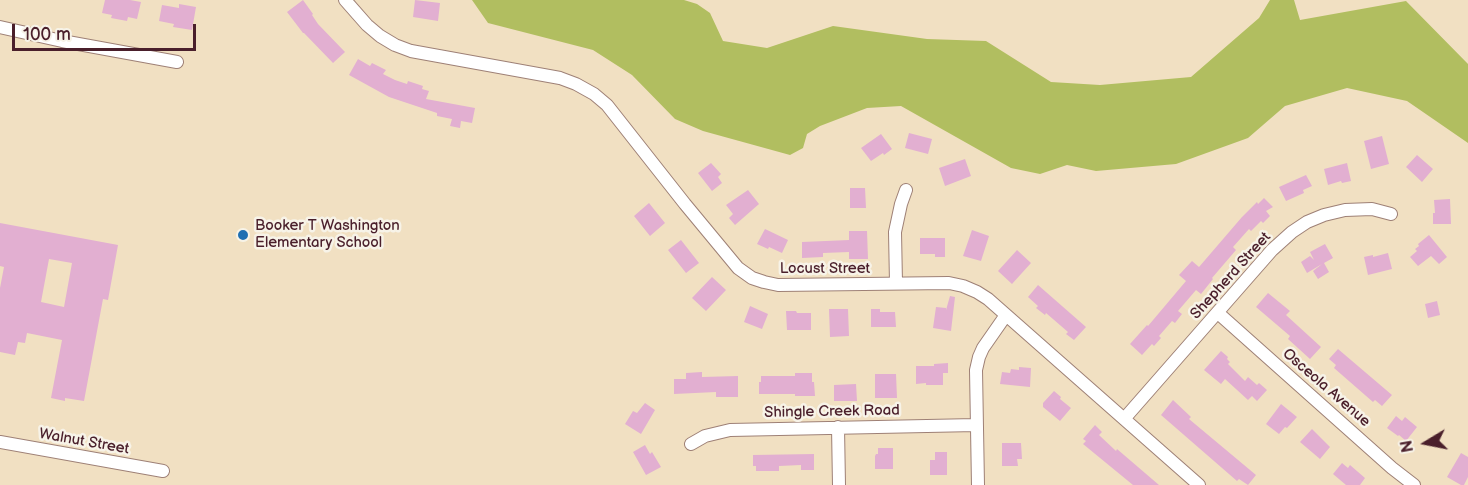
<!DOCTYPE html>
<html>
<head>
<meta charset="utf-8">
<style>
  body { margin:0 }
  #map { position:relative; width:1468px; height:485px; overflow:hidden; background:#f1e0c2; font-family:"Balsamiq Sans",sans-serif }
  canvas { display:block }
  .north { position:absolute; left:1396px; top:413px; width:60px; height:60px; -webkit-text-stroke:4px #f7f3e8; paint-order:stroke; rotate:260deg; font-size:16px; font-weight:700; line-height:24px; text-align:center; color:#4a1f2b }
  .north::after { content:''; display:block; margin:auto; width:21px; height:27px; background:#4a1f2b; clip-path:polygon(50% 0,100% 100%,50% 72%,0 100%) }
  .scale { position:absolute; left:12px; top:24px; width:184px; height:27px; box-sizing:border-box; border:3px solid #4a1f2b; border-top:0; padding-left:8px; font-size:18px; line-height:21px; white-space:nowrap; color:#4a1f2b; -webkit-text-stroke:4px #f7f3e8; paint-order:stroke }
</style>
</head>
<body>
<div id="map">
<canvas width="1468" height="485"></canvas>
<div class="north">N</div>
<div class="scale">100 m</div>
</div>
<script>
const ctx = document.querySelector('canvas').getContext('2d');
ctx.lineJoin = 'round';
function fillPath(path, color) { ctx.fillStyle = color; ctx.fill(path, 'evenodd'); }
const poly = rows => new Path2D(rows.map(r => 'M' + r).join(''));
function trace(path, color, width, dash) { ctx.strokeStyle = color; ctx.lineWidth = width; ctx.lineCap = dash ? 'butt' : 'round'; ctx.setLineDash(dash || []); ctx.stroke(path); }
function label(font, color, halo, rows, align = 'center') {
  ctx.font = font + ' "Balsamiq Sans",sans-serif'; ctx.lineWidth = 5; ctx.setLineDash([]); ctx.textBaseline = 'middle'; ctx.strokeStyle = halo; ctx.fillStyle = color; for (const [text, x, y, turn = 0] of rows) {
    ctx.save(); ctx.translate(x, y); ctx.rotate((+turn || 0) * Math.PI / 180); ctx.textAlign = isNaN(turn) ? turn : align; if (halo) ctx.strokeText(text, 0, 0); ctx.fillText(text, 0, 0); ctx.restore();
  }
}
fillPath(poly([
  [472,0,684,0,697,4,710,13,723,41,767,48,833,26,927,39,986,41,1051,82,1100,85,1191,77,1259,18,1270,0,1294,0,1300,20,1406,1,1468,64,1468,143,1407,101,1347,88,1285,106,1248,138,1176,164,1096,171,1067,165,1040,174,1011,168,901,106,867,108,820,126,807,134,803,148,790,155,703,131,675,119,632,75,593,50,488,23]
]), '#b1be60');
fillPath(poly([
  [105,0,130,0,141,2,137,19,128,17,127,21,111,18,112,15,102,13],
  [303,0,313,14,312,15,318,24,345,52,333,63,304,33,303,33,287,12],
  [415,0,440,3,438,21,413,17],
  [179,4,196,7,192,30,173,27,174,24,159,21,162,5,179,8],
  [358,59,370,66,372,63,386,70,383,74,395,80,407,84,408,81,423,86,422,89,429,91,426,99,475,108,472,123,461,121,460,128,450,126,452,119,437,116,437,113,389,97,349,75],
  [909,133,932,139,928,154,905,148],
  [881,134,892,149,884,155,883,153,871,161,861,148],
  [1382,136,1389,164,1371,169,1364,141],
  [1417,155,1433,169,1422,182,1406,167],
  [965,159,971,176,945,186,939,168],
  [711,163,721,174,718,177,722,183,712,191,698,173],
  [1347,163,1351,181,1342,183,1341,181,1328,185,1324,169],
  [1306,175,1312,186,1303,190,1304,193,1286,201,1279,187],
  [850,188,865,188,866,208,850,208],
  [748,190,759,204,735,225,729,218,733,214,726,205],
  [1264,198,1273,207,1266,211,1270,216,1263,223,1261,221,1251,231,1249,229,1233,247,1236,250,1212,278,1213,279,1201,294,1196,290,1178,311,1182,314,1175,323,1172,321,1159,336,1161,338,1154,346,1152,344,1142,355,1130,344,1147,325,1148,326,1186,281,1179,275,1192,261,1199,267,1242,217,1257,202,1258,204],
  [1450,199,1451,224,1433,224,1433,213,1435,213,1434,200],
  [649,203,665,223,650,236,634,216],
  [0,223,118,245,108,300,103,299,84,401,65,398,65,401,51,398,62,340,27,333,25,343,18,342,15,355,0,352,0,288,4,267,0,266],
  [49,259,72,263,64,307,41,302],
  [765,229,788,240,782,253,769,247,768,249,757,244],
  [972,230,989,236,981,261,963,256],
  [849,231,867,231,868,259,849,259,849,252,823,253,823,257,802,258,802,242,849,240],
  [1429,235,1447,257,1439,264,1431,256,1418,266,1410,257,1417,251,1415,249,1419,246,1418,244],
  [920,238,945,238,945,257,935,257,935,254,920,254],
  [681,240,699,263,686,273,668,250],
  [1325,244,1333,258,1324,263,1329,272,1318,279,1313,271,1322,264,1307,273,1301,262,1310,256,1314,260,1310,252],
  [1017,250,1031,263,1012,284,998,271],
  [1388,253,1392,269,1368,275,1364,257,1373,255,1373,257],
  [712,277,726,290,706,311,692,298],
  [1038,285,1086,327,1074,340,1066,334,1068,332,1046,313,1045,315,1036,308,1038,306,1028,297],
  [1268,293,1290,311,1286,315,1321,347,1310,359,1288,339,1290,336,1256,307],
  [950,296,955,297,951,331,933,328,936,307,946,308,946,310],
  [1437,301,1440,315,1428,318,1425,304],
  [750,306,768,314,762,329,744,322],
  [829,309,848,309,849,336,830,337],
  [871,309,880,309,880,312,895,312,896,327,871,327],
  [786,311,796,311,797,313,811,313,811,330,787,330],
  [1338,349,1392,395,1382,406,1375,400,1373,402,1334,368,1336,365,1329,359],
  [1221,351,1228,357,1227,359,1230,362,1228,364,1245,381,1248,377,1257,385,1259,383,1267,390,1257,401,1252,396,1248,400,1225,379,1221,384,1204,370],
  [948,363,948,373,943,373,943,385,926,385,926,383,916,384,916,366,934,366,934,364],
  [1019,367,1031,368,1030,387,1000,384,1002,372,1010,373,1011,369,1019,370],
  [702,372,702,377,738,376,738,397,716,397,716,392,674,394,674,379,686,379,686,373],
  [795,373,812,373,812,382,814,382,815,396,795,396,795,394,759,394,759,382,761,382,761,376,795,376],
  [875,374,896,374,897,398,875,398],
  [856,384,857,401,834,401,834,385],
  [1054,391,1061,397,1060,399,1071,408,1060,421,1043,407,1043,403],
  [1173,400,1191,417,1189,419,1256,475,1248,485,1239,479,1237,481,1161,415],
  [645,403,655,410,641,434,625,424,633,411,637,413],
  [1281,404,1297,417,1287,428,1285,427,1279,434,1266,424],
  [1396,416,1402,421,1405,417,1417,427,1406,441,1399,435,1398,436,1387,428],
  [1095,425,1102,432,1099,435,1116,451,1117,449,1159,485,1133,485,1083,444,1086,441,1083,439],
  [1312,429,1330,447,1320,459,1300,442],
  [1002,443,1021,443,1022,459,1017,459,1018,466,1002,466],
  [645,445,650,454,652,452,661,467,646,475,633,452],
  [878,448,893,448,893,469,875,469,875,456,876,454,878,454],
  [935,452,947,452,947,475,930,475,930,460,935,460],
  [1461,453,1468,457,1468,477,1464,485,1461,485,1447,477],
  [814,454,814,470,801,470,801,465,779,466,779,471,756,471,756,466,753,466,753,455],
  [1342,463,1348,468,1350,465,1365,478,1360,485,1346,485,1333,474]
]), '#e2afd1');
const street = poly([
  [345,0,367,25,380,36,395,45,411,51,560,78,576,84,594,94,607,105,685,204,738,268,752,278,764,282,778,285,949,283,963,286,977,292,988,299,1199,485],
  [0,27,62,41,177,62],
  [896,283,895,232,901,204,906,190],
  [1218,313,1392,468,1414,485],
  [1124,419,1272,250,1292,232,1307,222,1324,215,1345,210,1372,209,1391,214],
  [838,427,839,485],
  [0,442,163,471],
  [691,444,705,436,730,430,976,425],
  [978,485,976,370,979,357,983,348,1006,315]
]);
trace(street, '#9e8076', 14);
trace(street, '#fff', 12);
for (const [x, y, r, color] of [
  [243,235,6,"#1f6fb2"]
]) { const dot = new Path2D(); dot.arc(x, y, r, 0, 2 * Math.PI); ctx.fillStyle = color; ctx.fill(dot); trace(dot, '#f7f3e8', 2); }
label('15px', '#4a1f2b', '#f7f3e8', [
  ["Booker T Washington",255,226],
  ["Elementary School",255,243]
], 'left');
label('15px', '#4a1f2b', '#f7f3e8', [
  ["Locust Street",825,269],
  ["Shepherd Street",1231,276,-48],
  ["Osceola Avenue",1326,388,41],
  ["Shingle Creek Road",832,412,-1],
  ["Walnut Street",84,442,10]
]);
</script>
</body>
</html>
